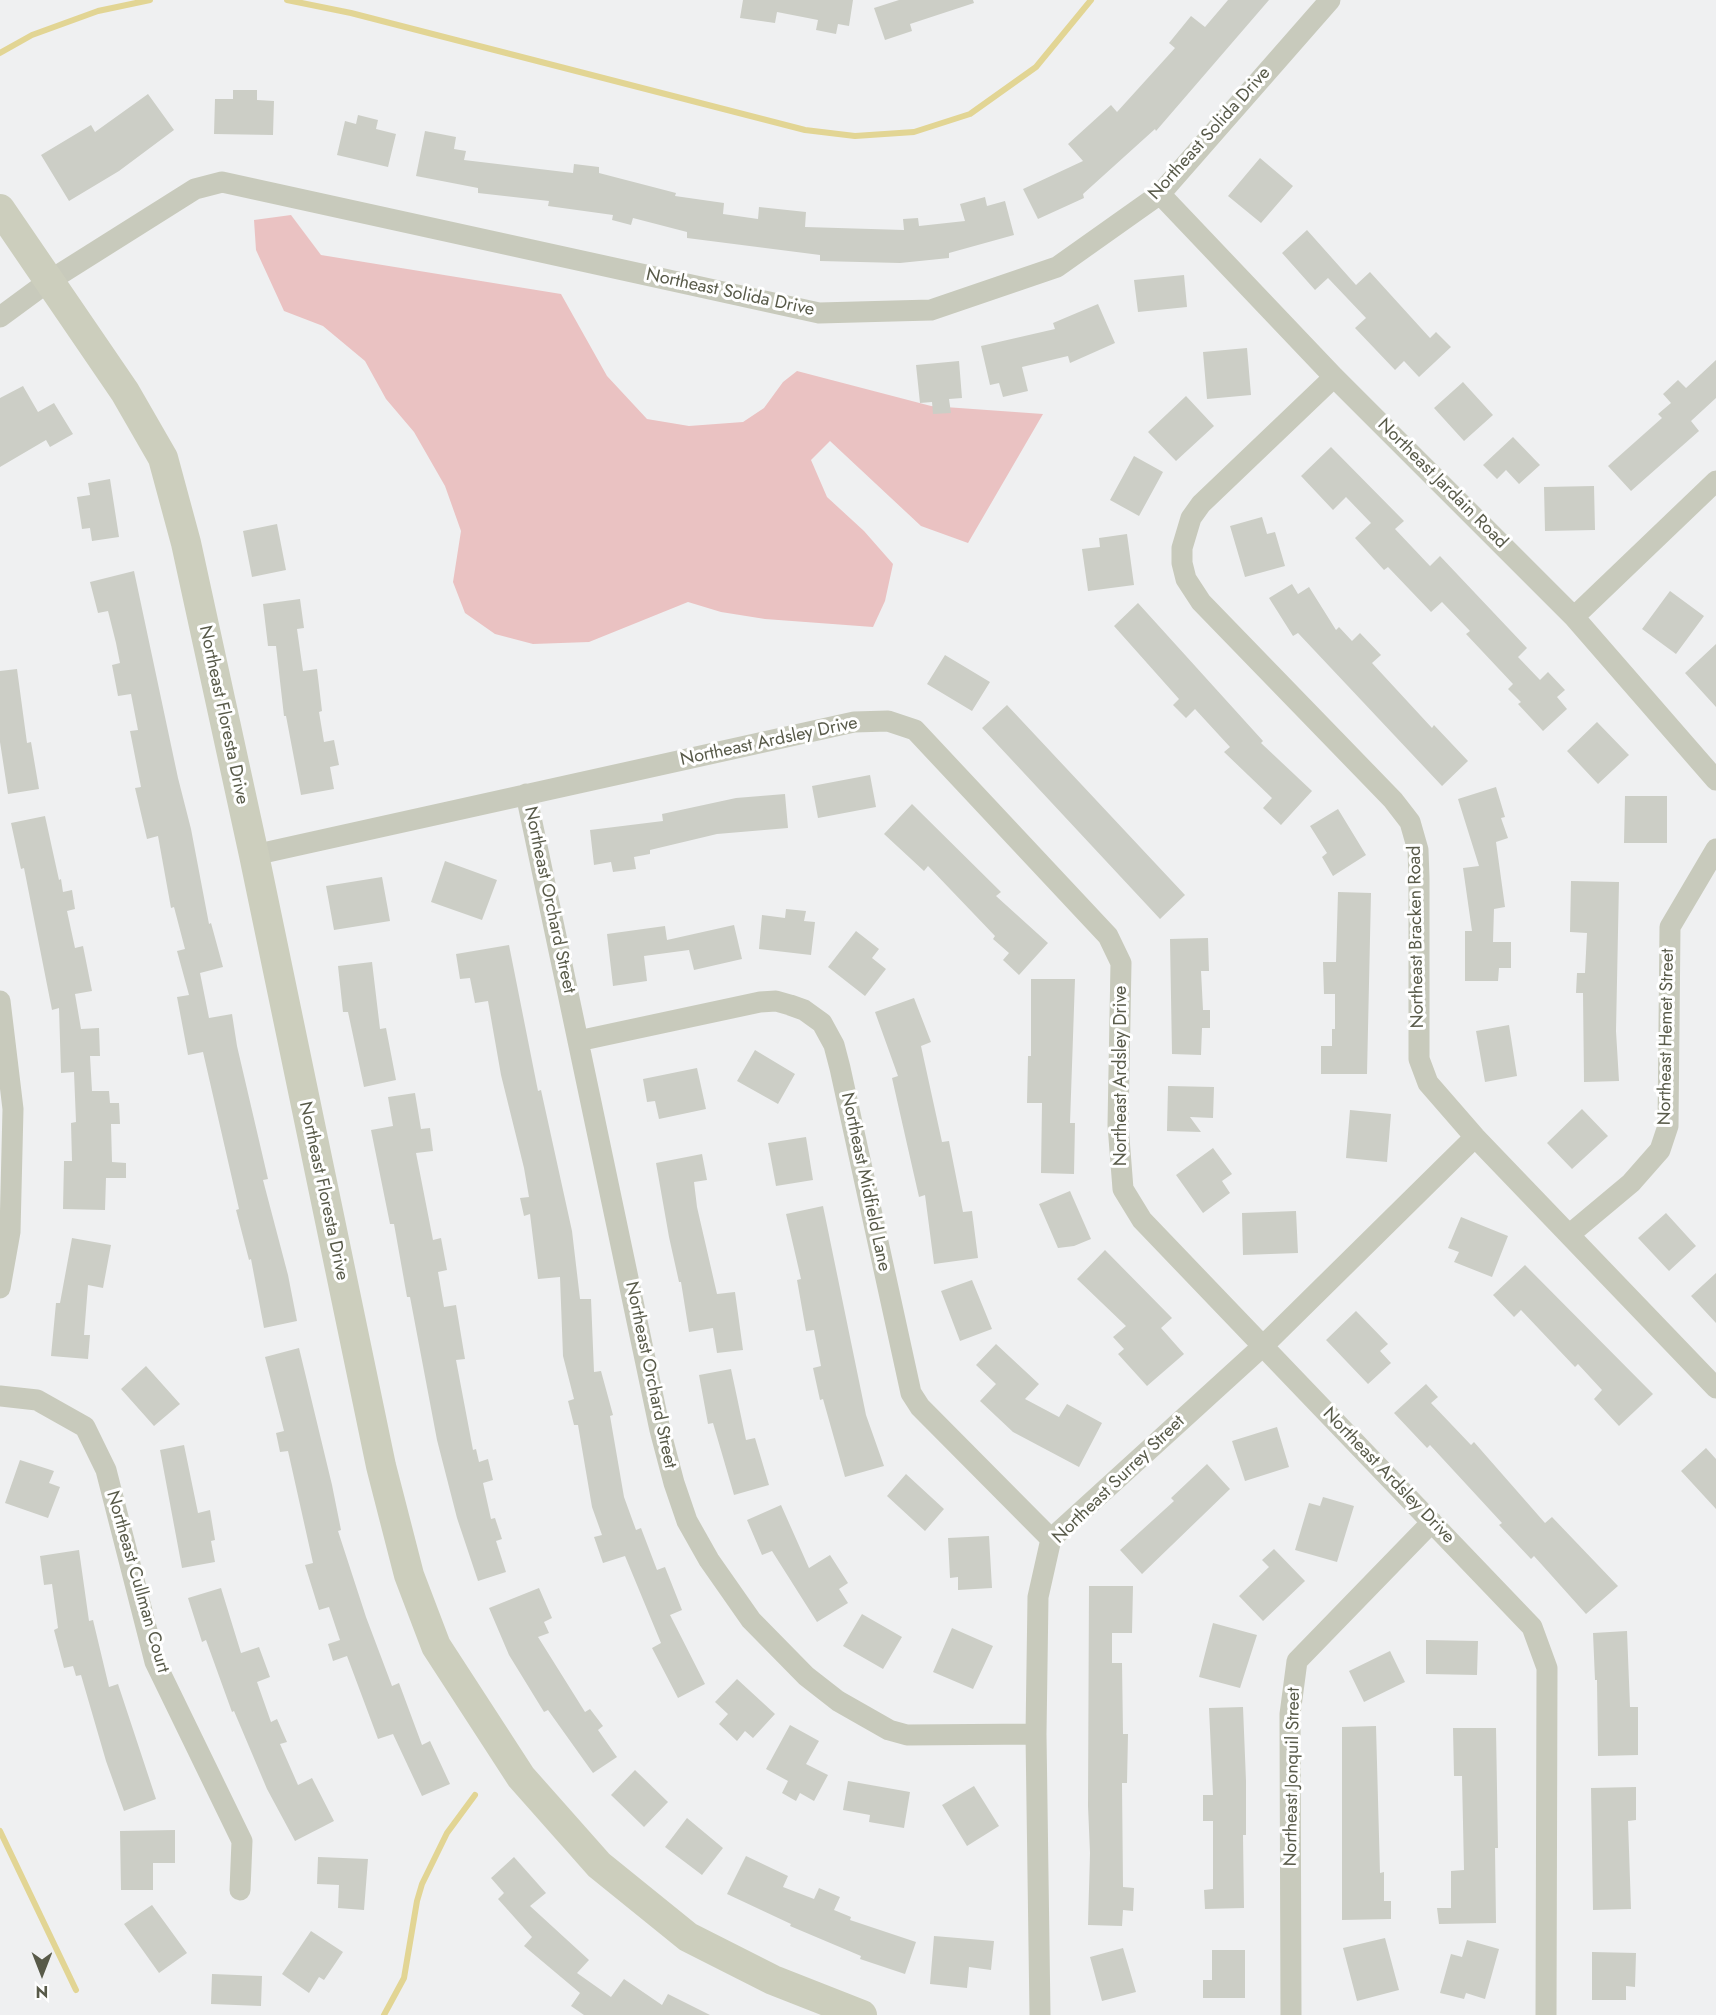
<!DOCTYPE html>
<html>
<head>
<meta charset="utf-8">
<style>
  body { margin:0 }
  #map { position:relative; width:1716px; height:2015px; overflow:hidden; background:#eff0f1; font-family:Jost,sans-serif }
  canvas { display:block }
  .north { position:absolute; left:12px; top:1943px; width:60px; height:60px; -webkit-text-stroke:4px #fff; paint-order:stroke; rotate:180deg; font-size:16px; font-weight:700; line-height:24px; text-align:center; color:#585a49 }
  .north::after { content:''; display:block; margin:auto; width:21px; height:27px; background:#585a49; clip-path:polygon(50% 0,100% 100%,50% 72%,0 100%) }
</style>
</head>
<body>
<div id="map">
<canvas width="1716" height="2015"></canvas>
<div class="north">N</div>
</div>
<script>
const ctx = document.querySelector('canvas').getContext('2d');
ctx.lineJoin = 'round';
function fillPath(path, color) { ctx.fillStyle = color; ctx.fill(path, 'evenodd'); }
const poly = rows => new Path2D(rows.map(r => 'M' + r).join(''));
function trace(path, color, width, dash) { ctx.strokeStyle = color; ctx.lineWidth = width; ctx.lineCap = dash ? 'butt' : 'round'; ctx.setLineDash(dash || []); ctx.stroke(path); }
function label(font, color, halo, rows, align = 'center') {
  ctx.font = font + ' Jost,sans-serif'; ctx.lineWidth = 6; ctx.setLineDash([]); ctx.textBaseline = 'middle'; ctx.strokeStyle = halo; ctx.fillStyle = color; for (const [text, x, y, turn = 0] of rows) {
    ctx.save(); ctx.translate(x, y); ctx.rotate((+turn || 0) * Math.PI / 180); ctx.textAlign = isNaN(turn) ? turn : align; if (halo) ctx.strokeText(text, 0, 0); ctx.fillText(text, 0, 0); ctx.restore();
  }
}
fillPath(poly([
  [291,215,321,255,561,294,607,376,647,419,689,426,743,422,764,408,783,382,797,371,931,406,1043,414,968,543,921,526,830,441,811,460,827,497,864,531,893,564,885,601,873,627,765,619,721,612,688,602,589,642,533,644,495,634,465,613,453,582,461,531,445,486,414,432,386,399,365,361,323,326,284,311,256,250,254,220]
]), '#eac2c2');
trace(poly([
  [287,0,351,13,805,130,855,136,914,132,970,114,1036,67,1091,0],
  [0,53,32,35,98,11,150,0],
  [0,1831,76,1990],
  [384,2015,404,1978,417,1901,422,1884,447,1833,475,1795]
]), '#e2d594', 6);
fillPath(poly([
  [743,0,853,0,849,26,838,24,836,34,816,30,818,20,777,12,775,23,740,18],
  [899,0,973,0,974,3,910,24,912,31,885,40,874,8],
  [1228,0,1269,0,1156,131,1155,129,1083,194,1084,198,1038,219,1023,189,1083,161,1068,144,1111,105,1117,112,1175,48,1169,43,1191,16,1205,27],
  [233,90,257,90,257,100,274,101,273,135,214,134,215,99,233,99],
  [148,94,174,130,119,171,69,201,41,155,91,125,95,132],
  [358,115,378,120,376,129,396,134,388,167,337,155,345,121,356,124],
  [425,131,456,137,454,149,466,151,464,160,573,173,574,164,599,167,599,173,676,193,675,196,724,203,723,214,758,219,759,207,806,212,805,227,904,230,903,219,918,218,919,226,965,221,960,204,985,197,987,206,1005,201,1014,235,949,253,949,258,900,263,820,261,820,255,687,238,687,232,633,218,631,225,612,220,613,215,548,206,549,201,478,193,478,188,416,176],
  [1260,158,1293,186,1261,223,1228,196],
  [1307,230,1356,285,1370,272,1430,338,1436,332,1451,347,1419,377,1404,361,1395,370,1355,328,1366,318,1328,278,1315,290,1282,253],
  [1184,275,1187,307,1138,312,1134,280],
  [1098,304,1115,343,1070,363,1068,356,1022,367,1028,391,1003,397,999,383,990,385,981,346,1055,329,1053,323],
  [1247,348,1251,395,1207,399,1203,352],
  [1716,360,1716,398,1691,421,1699,431,1631,491,1608,466,1662,418,1658,414,1671,403,1663,394,1678,380,1686,388],
  [959,361,962,398,949,399,951,413,933,414,932,402,920,403,916,365],
  [1463,382,1493,415,1464,441,1434,408],
  [23,386,38,412,54,403,73,434,50,447,46,440,0,467,0,398],
  [1186,396,1214,426,1176,461,1148,432],
  [1513,437,1540,465,1519,484,1506,470,1497,479,1483,465],
  [1331,447,1404,521,1395,529,1430,566,1440,556,1527,648,1518,657,1540,680,1548,672,1565,690,1557,697,1567,709,1543,731,1518,704,1521,702,1508,689,1513,684,1466,634,1470,631,1442,602,1431,612,1388,567,1384,570,1355,538,1371,523,1346,497,1333,510,1301,476],
  [1134,456,1163,472,1139,516,1110,500],
  [110,479,119,537,92,541,90,528,82,529,77,497,90,495,88,483],
  [1594,486,1595,530,1545,531,1544,487],
  [1262,517,1267,534,1275,532,1285,566,1245,577,1230,526],
  [277,524,286,570,252,577,243,531],
  [1127,534,1134,585,1088,591,1082,549,1100,547,1099,538],
  [134,571,178,778,191,829,209,924,211,923,223,967,200,973,209,1018,232,1014,237,1046,268,1179,263,1180,288,1275,297,1321,264,1328,251,1259,249,1260,236,1210,239,1209,203,1052,188,1055,177,997,189,995,177,951,185,949,174,907,171,908,158,836,147,839,135,788,141,787,130,731,138,730,131,694,118,696,112,665,120,663,116,643,108,611,98,613,90,582],
  [1292,584,1298,594,1309,587,1336,630,1339,627,1352,641,1360,633,1381,655,1372,663,1432,728,1434,725,1468,761,1442,786,1298,633,1293,636,1269,598],
  [1670,591,1704,616,1676,654,1642,629],
  [300,599,304,628,297,629,303,671,317,669,322,711,319,712,324,742,334,740,339,765,330,767,334,789,301,795,286,716,284,716,276,646,268,646,263,604],
  [1138,603,1263,741,1261,743,1312,791,1281,825,1263,808,1272,798,1224,752,1230,747,1195,709,1186,718,1173,705,1179,699,1114,626],
  [1716,644,1716,707,1685,673],
  [945,655,990,682,972,711,927,684],
  [17,669,27,743,31,742,39,789,8,794,0,742,0,671],
  [1007,705,1185,895,1160,919,982,728],
  [1597,722,1629,755,1598,784,1567,751],
  [870,775,876,807,818,818,812,786],
  [1496,787,1505,817,1501,818,1508,838,1496,842,1505,907,1494,909,1493,942,1511,942,1511,968,1499,968,1498,981,1465,981,1465,931,1472,931,1463,868,1479,866,1458,799],
  [785,794,788,828,717,834,650,850,650,854,634,857,636,869,613,872,611,862,594,865,590,830,663,821,662,814,736,798],
  [1625,796,1667,796,1667,843,1624,843],
  [912,804,1001,892,996,896,1048,943,1019,975,1003,960,1009,953,993,939,995,936,928,866,924,871,884,834],
  [1338,809,1366,855,1333,876,1322,857,1327,853,1310,826],
  [45,816,59,880,61,879,63,892,72,890,75,909,67,911,75,948,83,946,92,991,75,994,81,1029,99,1028,100,1056,90,1056,92,1091,109,1091,110,1103,119,1103,120,1124,111,1124,112,1162,126,1163,126,1178,106,1178,105,1210,63,1209,64,1161,72,1161,71,1123,76,1122,74,1072,61,1073,59,1008,52,1010,24,868,21,869,11,823],
  [445,861,497,880,482,920,431,902],
  [382,877,390,921,334,930,326,886],
  [1571,881,1619,882,1616,1031,1619,1081,1584,1082,1583,993,1576,993,1577,973,1585,973,1587,933,1570,932],
  [1338,892,1371,893,1367,1074,1321,1074,1321,1046,1332,1046,1332,1029,1335,1029,1335,994,1324,994,1323,962,1336,962],
  [786,909,806,911,804,921,815,922,811,955,759,949,762,915,785,918],
  [734,925,742,959,694,970,689,950,644,956,647,981,613,986,607,934,665,926,667,940],
  [856,931,879,949,872,958,886,969,865,996,828,967],
  [1208,938,1209,971,1201,971,1203,1010,1210,1010,1210,1028,1202,1028,1201,1055,1172,1054,1170,939],
  [509,945,538,1091,541,1090,572,1231,580,1299,591,1299,594,1372,601,1371,613,1415,610,1416,624,1497,636,1530,641,1528,657,1570,665,1567,682,1610,670,1615,705,1684,678,1698,652,1648,661,1643,625,1556,603,1563,594,1537,602,1535,592,1507,578,1425,574,1425,568,1401,574,1399,563,1356,560,1277,538,1279,530,1214,524,1216,520,1198,529,1197,524,1168,501,1075,488,1001,475,1003,470,978,460,979,456,954],
  [372,962,380,1029,386,1028,396,1080,364,1087,348,1012,343,1012,338,966],
  [1031,979,1075,979,1070,1123,1075,1123,1074,1174,1041,1173,1042,1103,1027,1103,1028,1056,1031,1056],
  [914,998,931,1042,921,1046,942,1142,949,1141,963,1212,972,1211,978,1258,934,1264,925,1195,919,1197,892,1078,898,1076,875,1012],
  [1509,1025,1517,1076,1485,1082,1476,1031],
  [755,1050,795,1074,778,1104,737,1081],
  [697,1068,706,1109,659,1119,655,1101,647,1102,643,1079],
  [1168,1086,1214,1087,1213,1118,1190,1117,1201,1132,1167,1131],
  [415,1093,421,1129,430,1128,433,1151,416,1153,433,1240,441,1238,447,1270,438,1272,444,1307,456,1305,465,1359,456,1360,473,1450,476,1449,479,1462,488,1459,493,1480,483,1483,491,1519,495,1518,502,1539,496,1541,506,1572,478,1581,457,1518,437,1440,410,1297,407,1297,394,1224,390,1224,371,1130,393,1126,388,1097],
  [1582,1109,1608,1136,1572,1169,1547,1143],
  [1350,1110,1391,1114,1387,1162,1346,1158],
  [806,1137,813,1180,776,1186,768,1143],
  [1213,1148,1232,1174,1222,1181,1230,1193,1203,1213,1176,1175],
  [702,1154,707,1180,694,1182,697,1207,717,1294,735,1292,743,1350,717,1353,713,1328,689,1332,681,1282,679,1282,669,1237,656,1163],
  [1070,1191,1091,1239,1074,1246,1058,1248,1039,1204],
  [823,1206,866,1415,884,1466,845,1477,823,1399,820,1400,813,1368,821,1366,814,1330,806,1331,797,1280,801,1279,786,1214],
  [1296,1211,1298,1253,1243,1255,1242,1213],
  [1666,1213,1696,1246,1669,1271,1638,1238],
  [1461,1217,1508,1236,1492,1277,1454,1262,1459,1252,1448,1248],
  [72,1238,111,1245,103,1288,88,1285,84,1335,90,1335,88,1359,51,1356,56,1303,60,1303],
  [1105,1250,1172,1318,1161,1328,1184,1354,1147,1386,1118,1354,1124,1349,1113,1337,1126,1326,1077,1279],
  [1525,1265,1653,1394,1619,1426,1594,1399,1602,1390,1578,1364,1575,1367,1521,1310,1514,1317,1493,1295],
  [1716,1273,1716,1323,1691,1296],
  [972,1280,992,1329,960,1341,941,1291],
  [1356,1311,1388,1344,1380,1351,1391,1363,1368,1384,1326,1340],
  [996,1344,1039,1384,1025,1399,1059,1417,1067,1404,1102,1423,1079,1467,1013,1432,980,1401,996,1384,976,1365],
  [299,1348,332,1485,341,1530,338,1531,366,1617,392,1686,399,1683,422,1745,430,1741,450,1784,422,1796,393,1734,378,1739,347,1656,333,1661,328,1644,340,1640,329,1607,319,1610,305,1565,313,1563,288,1451,280,1452,276,1433,284,1431,265,1357],
  [146,1366,180,1404,154,1426,121,1389],
  [731,1369,746,1440,755,1438,769,1485,734,1495,713,1423,708,1424,699,1375],
  [1426,1384,1438,1397,1431,1403,1471,1445,1474,1442,1545,1523,1552,1517,1618,1586,1586,1614,1534,1556,1531,1559,1499,1525,1502,1523,1430,1445,1427,1448,1394,1413],
  [1277,1427,1289,1467,1245,1481,1232,1441],
  [184,1445,198,1513,210,1510,215,1540,211,1541,215,1562,182,1568,160,1450],
  [1706,1448,1716,1459,1716,1509,1681,1471],
  [20,1460,54,1471,49,1483,60,1487,48,1518,5,1503],
  [1207,1464,1230,1489,1142,1574,1120,1550,1174,1501,1171,1498],
  [906,1474,944,1509,925,1531,887,1496],
  [1323,1497,1354,1506,1337,1562,1295,1550,1309,1503,1320,1506],
  [781,1505,809,1568,830,1555,848,1583,839,1589,848,1603,817,1622,772,1551,762,1555,747,1520],
  [989,1536,992,1588,958,1590,958,1577,950,1578,948,1538],
  [1274,1549,1305,1581,1263,1621,1239,1596,1269,1567,1262,1560],
  [79,1550,89,1621,93,1620,109,1687,118,1684,156,1799,124,1811,106,1761,81,1675,76,1676,73,1666,64,1668,54,1630,58,1628,52,1584,44,1585,40,1556],
  [1089,1586,1133,1586,1132,1633,1112,1633,1112,1663,1122,1663,1123,1734,1128,1734,1127,1783,1122,1783,1123,1887,1134,1888,1133,1911,1123,1910,1122,1926,1088,1925,1090,1853,1088,1806],
  [221,1588,241,1653,259,1647,270,1677,257,1682,271,1722,277,1719,287,1742,280,1744,298,1785,312,1778,334,1821,295,1841,267,1789,234,1711,232,1712,206,1640,202,1642,188,1598],
  [539,1588,552,1618,544,1622,549,1633,538,1637,585,1712,590,1709,603,1726,598,1730,617,1757,593,1773,548,1710,544,1712,509,1655,489,1608],
  [862,1614,902,1637,883,1669,843,1646],
  [1213,1623,1257,1635,1240,1688,1199,1677],
  [952,1628,993,1646,973,1689,933,1672],
  [1627,1631,1630,1707,1638,1707,1638,1755,1598,1756,1597,1680,1595,1680,1593,1633],
  [1426,1640,1478,1641,1477,1675,1426,1674],
  [1390,1651,1405,1682,1364,1702,1349,1671],
  [737,1679,775,1714,753,1738,745,1731,737,1741,719,1724,728,1714,715,1702],
  [1243,1707,1246,1781,1246,1835,1243,1835,1244,1908,1205,1909,1204,1890,1213,1889,1213,1821,1203,1821,1203,1795,1213,1795,1209,1708],
  [790,1725,819,1741,806,1764,828,1775,814,1801,800,1793,796,1801,782,1793,788,1781,766,1769],
  [1376,1726,1380,1873,1384,1872,1384,1901,1391,1901,1391,1919,1342,1920,1342,1727],
  [1453,1728,1496,1728,1498,1848,1495,1848,1496,1923,1439,1924,1437,1908,1451,1908,1451,1871,1464,1870,1462,1776,1454,1776],
  [635,1770,668,1802,644,1827,611,1795],
  [848,1781,910,1792,904,1828,869,1822,870,1815,843,1810],
  [974,1786,999,1826,967,1846,942,1805],
  [1636,1787,1636,1820,1628,1821,1631,1909,1593,1910,1591,1788],
  [687,1818,723,1848,702,1875,665,1847],
  [175,1830,175,1863,153,1863,153,1890,121,1890,120,1831],
  [746,1856,788,1876,783,1887,814,1899,819,1888,840,1897,834,1910,851,1917,850,1920,916,1942,905,1974,860,1959,861,1956,790,1926,791,1924,727,1894],
  [318,1857,368,1859,364,1910,338,1908,339,1885,317,1884],
  [514,1857,546,1893,530,1906,589,1960,577,1973,611,1997,624,1979,662,2005,668,1994,710,2015,584,2015,571,2006,580,1993,524,1946,532,1937,498,1899,504,1893,491,1878],
  [152,1905,187,1953,159,1973,124,1924],
  [311,1931,343,1952,324,1980,319,1977,309,1993,282,1974],
  [934,1936,994,1941,991,1970,969,1967,967,1988,930,1984],
  [1385,1938,1399,1990,1357,2001,1343,1948],
  [1467,1940,1499,1949,1485,1999,1466,1993,1464,1999,1440,1993,1451,1954,1462,1957],
  [1123,1948,1136,1992,1102,2001,1090,1957],
  [1212,1950,1245,1950,1245,1998,1203,1998,1203,1980,1212,1980],
  [1592,1952,1636,1953,1635,1987,1626,1986,1626,2000,1592,2000],
  [212,1974,262,1976,261,2006,211,2004]
]), '#cccec6');
trace(poly([
  [1160,194,1334,377,1574,617,1716,780],
  [0,317,49,281,195,189,222,182,819,313,931,310,1057,267,1160,194,1330,0],
  [1334,377,1201,504,1191,518,1182,548,1182,563,1186,579,1201,602,1393,800,1410,822,1418,850,1419,878,1419,1059,1428,1083,1475,1137,1716,1388],
  [1574,617,1716,481],
  [526,794,660,1430,674,1483,687,1521,709,1560,751,1620,806,1676,838,1701,889,1730,907,1735,1036,1734],
  [254,855,854,722,888,721,915,730,1108,936,1121,963,1118,1125,1123,1189,1142,1220,1532,1627,1547,1668,1546,2015],
  [0,1001,13,1109,10,1232,0,1288],
  [578,1041,760,1002,776,1001,790,1005,804,1010,822,1023,834,1045,840,1068,911,1393,920,1407,1051,1539],
  [1570,1234,1631,1183,1660,1150,1668,1126,1670,927,1716,849],
  [0,1396,37,1400,85,1427,106,1470,155,1662,242,1841,240,1890],
  [1040,2015,1036,1734,1038,1597,1051,1539,1264,1345,1475,1137],
  [1291,2015,1290,1714,1297,1661,1432,1522]
]), '#c8cabc', 21);
trace(poly([
  [0,209,125,392,163,458,186,543,254,855,381,1466,409,1575,436,1646,521,1777,599,1865,688,1937,773,1980,862,2015]
]), '#cccebd', 30);
label('18px', '#585a49', '#fff', [
  ["Northeast Solida Drive",1210,134,-48],
  ["Northeast Solida Drive",730,293,12],
  ["Northeast Jardain Road",1442,484,45],
  ["Northeast Floresta Drive",223,715,78],
  ["Northeast Ardsley Drive",769,742,-12],
  ["Northeast Orchard Street",549,900,78],
  ["Northeast Bracken Road",1417,937,-91],
  ["Northeast Hemet Street",1667,1037,-89],
  ["Northeast Ardsley Drive",1122,1076,-90],
  ["Northeast Midfield Lane",865,1182,78],
  ["Northeast Floresta Drive",323,1191,78],
  ["Northeast Orchard Street",650,1375,78],
  ["Northeast Ardsley Drive",1388,1476,46],
  ["Northeast Surrey Street",1119,1480,-44],
  ["Northeast Cullman Court",137,1582,74],
  ["Northeast Jonquil Street",1293,1777,-89]
]);
</script>
</body>
</html>
